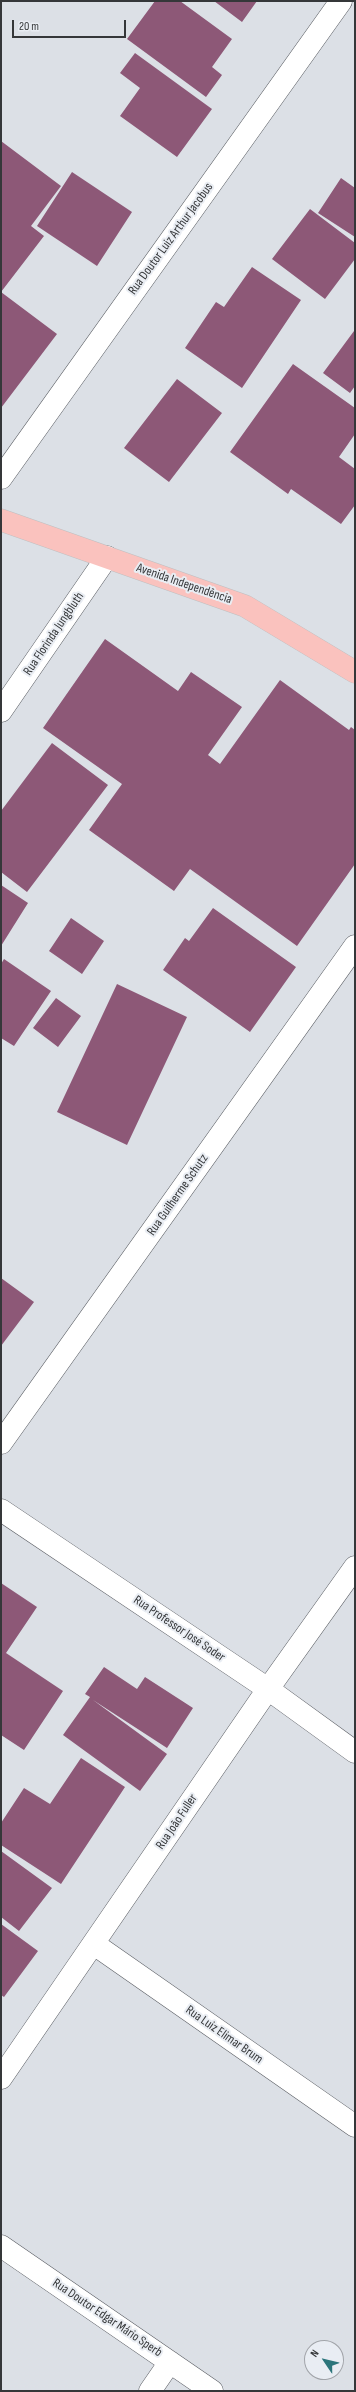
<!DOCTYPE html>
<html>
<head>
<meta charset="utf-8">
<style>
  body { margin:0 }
  #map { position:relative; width:356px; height:2392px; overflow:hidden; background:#dce0e6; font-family:"Sofia Sans Condensed",sans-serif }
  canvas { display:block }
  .frame { position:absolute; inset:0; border:2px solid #353739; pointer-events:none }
  .north { position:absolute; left:304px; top:2340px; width:40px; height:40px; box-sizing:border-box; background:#e9edf3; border:1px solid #a1a4a9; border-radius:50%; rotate:305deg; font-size:11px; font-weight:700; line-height:16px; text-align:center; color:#353739 }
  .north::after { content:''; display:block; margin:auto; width:14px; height:18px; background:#2c757b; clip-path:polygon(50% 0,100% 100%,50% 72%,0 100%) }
  .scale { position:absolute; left:12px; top:20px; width:114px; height:18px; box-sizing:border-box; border:2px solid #353739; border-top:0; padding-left:5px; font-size:12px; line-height:14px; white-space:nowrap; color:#353739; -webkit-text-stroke:3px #e9edf3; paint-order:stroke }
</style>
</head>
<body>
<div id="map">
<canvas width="356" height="2392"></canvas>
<div class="frame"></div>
<div class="north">N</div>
<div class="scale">20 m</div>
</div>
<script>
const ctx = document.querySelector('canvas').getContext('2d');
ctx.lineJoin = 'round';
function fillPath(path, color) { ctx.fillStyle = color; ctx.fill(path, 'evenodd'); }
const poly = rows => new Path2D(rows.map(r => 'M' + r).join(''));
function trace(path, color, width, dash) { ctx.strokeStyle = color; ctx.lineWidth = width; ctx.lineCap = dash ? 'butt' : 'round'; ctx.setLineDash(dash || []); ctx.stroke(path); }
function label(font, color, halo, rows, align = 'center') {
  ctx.font = font + ' "Sofia Sans Condensed",sans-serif'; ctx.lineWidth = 4; ctx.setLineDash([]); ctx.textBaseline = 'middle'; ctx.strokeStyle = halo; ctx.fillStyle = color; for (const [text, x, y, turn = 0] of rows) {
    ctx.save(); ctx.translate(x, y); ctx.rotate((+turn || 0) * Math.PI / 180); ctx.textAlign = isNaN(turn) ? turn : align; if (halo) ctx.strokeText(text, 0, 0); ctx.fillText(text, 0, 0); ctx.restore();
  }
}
fillPath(poly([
  [155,1,180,1,232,39,212,67,222,75,206,97,127,39],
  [214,1,257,1,242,22],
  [135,53,212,109,177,157,120,116,140,88,120,73],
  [1,141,61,186,31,226,44,236,1,292,57,334,1,408],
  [72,172,132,212,97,266,37,226],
  [341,178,355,188,355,237,318,213],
  [310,209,355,243,355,259,325,299,272,259],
  [252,267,301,300,242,388,185,348,216,302,224,307],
  [354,331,355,386,350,393,323,373],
  [293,364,355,408,355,434,339,457,355,469,355,505,341,524,291,489,288,494,230,452],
  [177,379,222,413,169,482,124,448],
  [105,639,178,691,191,672,242,707,208,755,220,764,280,680,349,730,351,727,355,730,355,864,297,946,190,869,174,891,89,830,122,784,43,728],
  [52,743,108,785,27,892,1,872,1,811],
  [1,885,28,903,1,946],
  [213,908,296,967,250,1032,163,970,185,938,189,941],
  [71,918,104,941,82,974,49,951],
  [4,959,51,991,14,1046,1,1038,1,964],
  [117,984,187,1017,127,1145,57,1112],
  [56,998,81,1016,58,1047,33,1028],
  [1,1278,34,1302,1,1346],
  [1,1583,37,1607,6,1653,63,1691,24,1750,1,1735],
  [104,1667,137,1689,145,1677,193,1708,167,1748,93,1700,167,1754,140,1791,63,1735,90,1697,85,1694],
  [81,1758,125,1787,61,1884,1,1845,1,1823,24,1788,50,1804],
  [1,1851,52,1888,19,1931,1,1917],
  [1,1924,38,1951,4,1997,1,1995]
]), '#8d5877');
const minor = poly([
  [1,478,341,1],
  [1,711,107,557],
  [1,1443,355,946],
  [1,1510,268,1689,355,1752],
  [94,1944,355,2126],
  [1,2078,268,1689,355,1567],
  [1,2246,212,2391],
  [150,2391,170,2362]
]);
const major = poly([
  [1,520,245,606,355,672]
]);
trace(minor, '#5a5d63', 23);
trace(major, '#bebfc0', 23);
trace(minor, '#fff', 22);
trace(major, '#fac2be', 22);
label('13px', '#353739', '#e9edf3', [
  ["Rua Doutor Luiz Arthur Jacobus",171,239,-54],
  ["Avenida Independência",184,584,19],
  ["Rua Florinda Jungbluth",54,634,-56],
  ["Rua Guilherme Schutz",178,1195,-55],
  ["Rua Professor José Soder",179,1629,34],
  ["Rua João Fuller",177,1822,-56],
  ["Rua Luiz Elimar Brum",224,2035,35],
  ["Rua Doutor Edgar Mário Sperb",107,2318,34]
]);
</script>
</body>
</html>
